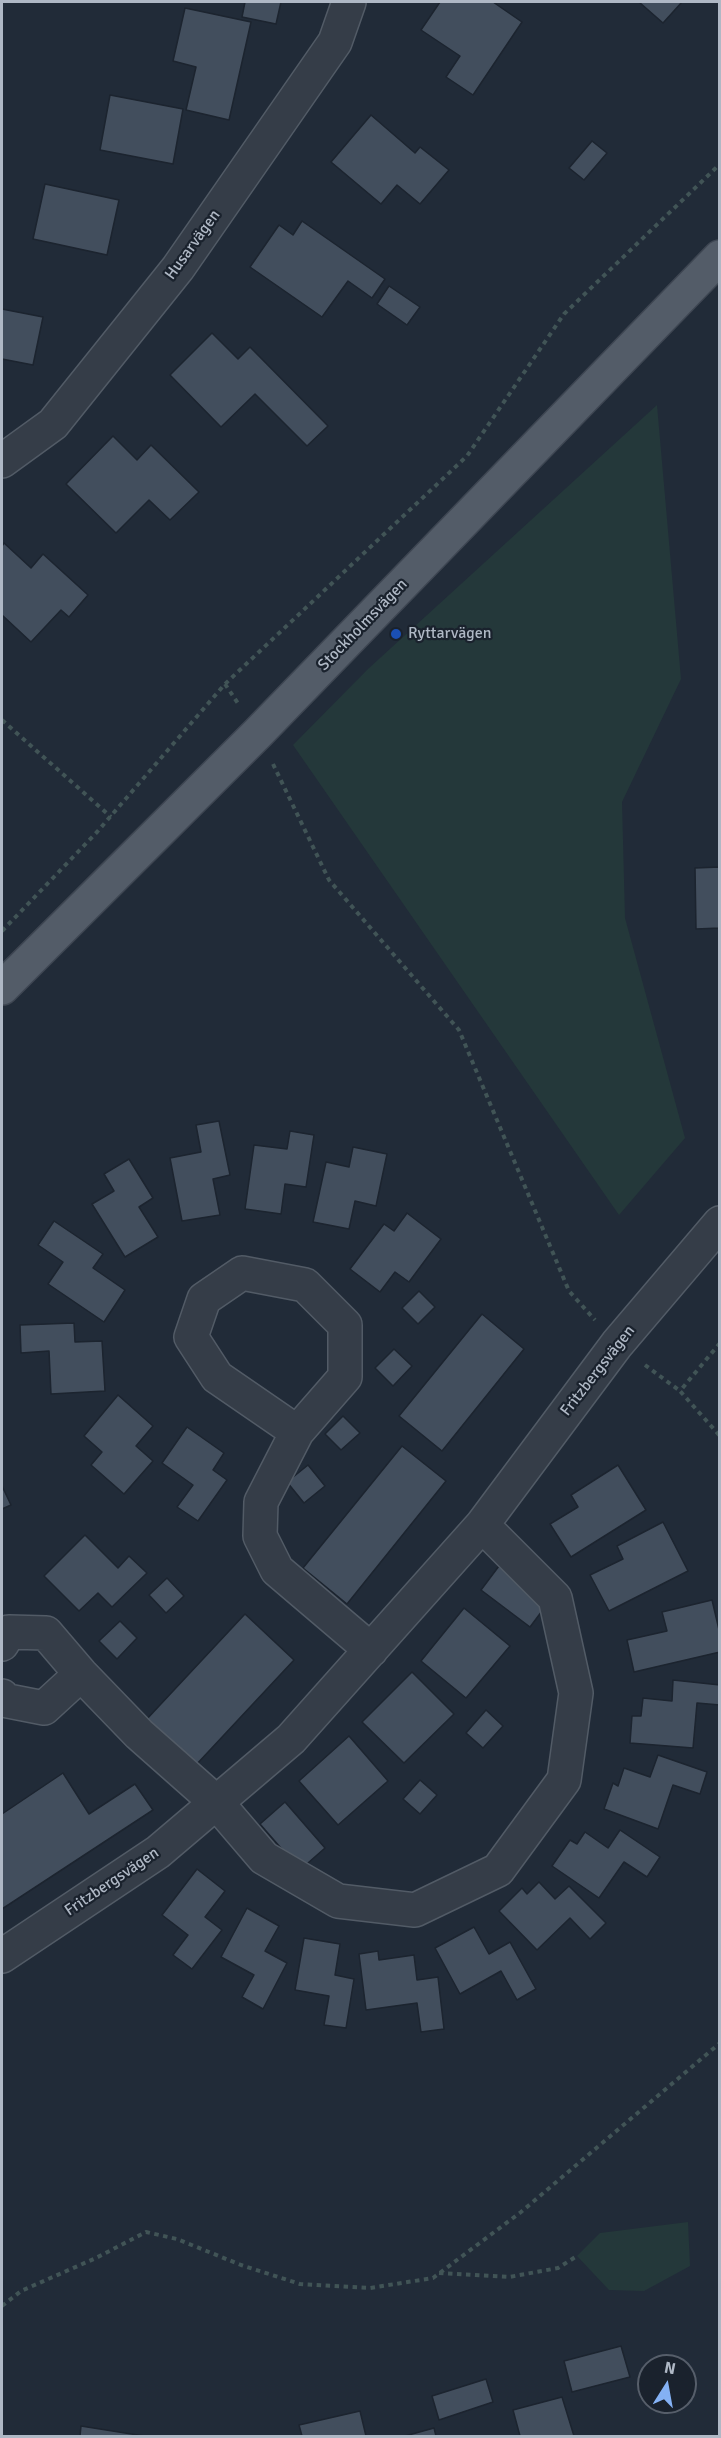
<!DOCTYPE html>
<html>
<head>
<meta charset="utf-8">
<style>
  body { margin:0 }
  #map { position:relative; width:721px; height:2438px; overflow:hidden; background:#212b38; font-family:Signika,sans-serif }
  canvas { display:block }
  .frame { position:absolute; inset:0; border:3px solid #afb8c5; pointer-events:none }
  .north { position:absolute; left:637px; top:2354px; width:60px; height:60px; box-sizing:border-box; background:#1a222d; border:2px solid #565e6a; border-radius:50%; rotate:11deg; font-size:16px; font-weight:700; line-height:24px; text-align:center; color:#afb8c5 }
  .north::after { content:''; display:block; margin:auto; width:21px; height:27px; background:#84b1f4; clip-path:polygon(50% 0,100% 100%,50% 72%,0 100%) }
</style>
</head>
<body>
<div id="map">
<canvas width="721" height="2438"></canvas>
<div class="frame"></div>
<div class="north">N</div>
</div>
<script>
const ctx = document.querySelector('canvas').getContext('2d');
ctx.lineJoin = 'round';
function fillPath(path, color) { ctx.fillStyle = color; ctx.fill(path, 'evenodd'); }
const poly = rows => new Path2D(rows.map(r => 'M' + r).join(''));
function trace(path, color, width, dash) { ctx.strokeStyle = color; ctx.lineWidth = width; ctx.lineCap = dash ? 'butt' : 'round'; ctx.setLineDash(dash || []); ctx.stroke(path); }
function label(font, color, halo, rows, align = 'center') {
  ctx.font = font + ' Signika,sans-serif'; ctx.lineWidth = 4.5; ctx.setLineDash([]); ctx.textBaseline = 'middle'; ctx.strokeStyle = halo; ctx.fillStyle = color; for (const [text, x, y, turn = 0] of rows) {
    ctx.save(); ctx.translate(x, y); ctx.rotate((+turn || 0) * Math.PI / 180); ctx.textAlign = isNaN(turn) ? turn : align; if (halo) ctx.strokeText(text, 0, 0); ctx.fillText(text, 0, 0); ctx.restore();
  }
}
fillPath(poly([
  [657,405,681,679,622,802,625,918,685,1138,619,1215,293,745,368,669],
  [688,2222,690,2266,644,2291,609,2290,577,2256,600,2233]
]), '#24383a');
const building = poly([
  [245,2,281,2,276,24,242,17,245,2],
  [440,2,493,2,522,22,473,95,446,77,460,56,421,30,440,2],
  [639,2,682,2,663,23,639,2],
  [185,8,251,22,229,120,186,110,196,67,173,61,185,8],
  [110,95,183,109,173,164,100,150,110,95],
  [371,115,415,153,420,147,449,170,420,204,397,185,381,204,331,162,371,115],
  [592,141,607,153,584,180,569,168,592,141],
  [45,184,119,200,107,255,33,239,45,184],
  [302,221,385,279,372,298,348,281,322,317,250,267,279,225,293,235,302,221],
  [389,286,420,307,407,325,377,304,389,286],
  [2,309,43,317,33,365,2,359,2,309],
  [212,333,238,359,250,347,328,426,307,446,255,394,221,427,170,375,212,333],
  [113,436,137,460,151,445,199,492,170,520,149,500,116,533,66,484,113,436],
  [4,543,31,568,43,554,88,595,69,617,61,610,31,642,2,615,2,546,4,543],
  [720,867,720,928,696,929,695,868,720,867],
  [219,1121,230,1175,213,1179,220,1215,182,1221,170,1158,201,1152,196,1125,219,1121],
  [290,1131,314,1135,306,1187,285,1184,281,1214,245,1209,254,1145,287,1149,290,1131],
  [353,1147,387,1154,376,1206,355,1201,349,1229,313,1222,326,1162,349,1167,353,1147],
  [129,1159,153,1198,139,1207,158,1237,125,1257,92,1204,114,1191,104,1174,129,1159],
  [407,1213,441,1239,409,1282,395,1272,380,1292,350,1269,384,1224,394,1231,407,1213],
  [54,1221,103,1254,93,1268,125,1290,104,1322,48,1284,63,1262,38,1245,54,1221],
  [419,1291,435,1307,418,1324,402,1308,419,1291],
  [482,1314,524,1349,442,1451,399,1416,482,1314],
  [74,1323,75,1342,102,1341,105,1391,51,1394,49,1351,21,1353,20,1325,74,1323],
  [394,1349,412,1366,393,1386,375,1368,394,1349],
  [118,1395,153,1426,136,1446,153,1461,124,1494,91,1465,102,1452,84,1436,118,1395],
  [343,1416,360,1433,341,1450,325,1434,343,1416],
  [187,1427,224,1453,213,1470,227,1480,198,1521,177,1507,193,1485,162,1463,187,1427],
  [402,1446,446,1481,347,1604,303,1568,402,1446],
  [308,1465,325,1486,304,1503,287,1482,308,1465],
  [618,1465,646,1510,571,1557,550,1524,578,1507,571,1495,618,1465],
  [2,1486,11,1505,2,1509,2,1486],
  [663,1522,688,1571,609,1611,590,1575,623,1559,617,1546,663,1522],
  [85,1535,118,1568,129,1556,147,1573,112,1607,98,1593,79,1611,44,1576,85,1535],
  [499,1566,548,1603,530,1627,481,1590,499,1566],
  [167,1578,184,1596,166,1613,149,1595,167,1578],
  [712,1600,720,1634,720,1652,634,1672,627,1640,667,1631,662,1612,712,1600],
  [464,1608,510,1646,466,1698,421,1661,464,1608],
  [245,1614,294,1660,195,1766,146,1720,245,1614],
  [120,1621,137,1638,117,1659,99,1641,120,1621],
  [412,1672,454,1714,404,1763,362,1722,412,1672],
  [673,1680,720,1685,720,1705,697,1703,693,1748,630,1743,632,1716,641,1716,643,1698,672,1701,673,1680],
  [486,1710,503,1726,483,1748,466,1733,486,1710],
  [349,1736,388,1781,338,1825,299,1781,349,1736],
  [658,1755,707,1772,700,1794,673,1785,658,1829,604,1809,613,1783,618,1786,624,1768,650,1777,658,1755],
  [63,1773,89,1814,135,1784,153,1810,2,1909,2,1814,63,1773],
  [420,1780,437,1795,420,1814,403,1799,420,1780],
  [285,1802,325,1848,300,1870,260,1824,285,1802],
  [620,1830,660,1857,647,1877,624,1862,599,1898,552,1866,570,1840,577,1844,585,1832,608,1848,620,1830],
  [197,1869,225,1891,205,1917,222,1930,192,1969,173,1955,188,1935,162,1915,197,1869],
  [539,1882,555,1899,569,1886,606,1923,590,1939,570,1918,537,1950,499,1911,522,1888,527,1894,539,1882],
  [247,1908,279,1926,265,1951,287,1963,263,2009,242,1997,254,1975,221,1957,247,1908],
  [474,1927,489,1954,510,1942,536,1989,517,2000,501,1971,460,1994,435,1948,474,1927],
  [304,1938,340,1944,335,1975,354,1979,346,2028,324,2025,329,1996,295,1990,304,1938],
  [378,1951,379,1960,414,1955,417,1980,438,1977,444,2029,421,2032,417,2003,366,2010,359,1954,378,1951],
  [621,2346,630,2377,572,2392,564,2361,621,2346],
  [486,2379,493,2402,439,2420,432,2396,486,2379],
  [562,2397,574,2436,520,2436,513,2410,562,2397],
  [360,2411,366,2436,302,2436,299,2425,360,2411],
  [81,2426,144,2436,80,2436,81,2426],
  [434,2428,436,2436,405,2436,434,2428]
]);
fillPath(building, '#424e5d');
trace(building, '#1c242f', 1.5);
const minor = poly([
  [2,461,53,424,178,268,335,42,349,2],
  [297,1432,217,1377,191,1337,204,1299,242,1273,305,1285,345,1325,345,1377,297,1432,261,1502,260,1536,277,1570,371,1650],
  [2,1644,9,1632,46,1633,81,1674,139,1734,217,1803,264,1858,338,1901,415,1910,498,1870,564,1780,576,1693,555,1598,482,1525],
  [2,1696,3,1700,44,1708,81,1674],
  [2,1956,158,1852,291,1739,482,1525,617,1344,720,1223]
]);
const major = poly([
  [2,988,258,733,720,257]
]);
trace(minor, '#525b66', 36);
trace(major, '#3e4652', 36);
trace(poly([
  [225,684,239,705],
  [2,720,111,817],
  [273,764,329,880,459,1030,569,1291,595,1320],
  [2,931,97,832,225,684,467,456,564,314,720,164],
  [720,1343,680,1391,720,1436],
  [645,1365,680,1391],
  [439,2273,509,2277,558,2268,577,2256],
  [2,2306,21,2291,96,2258,146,2232,177,2239,241,2265,300,2284,370,2288,433,2278,521,2212,720,2043]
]), '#415456', 4, [4.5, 4.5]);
trace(minor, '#353d48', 33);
trace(major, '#535c68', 33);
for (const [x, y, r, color] of [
  [396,634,6,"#1a4fb4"]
]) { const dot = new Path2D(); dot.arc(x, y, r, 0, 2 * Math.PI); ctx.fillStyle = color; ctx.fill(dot); trace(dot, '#1a222d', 2); }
label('16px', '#afb8c5', '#1a222d', [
  ["Husarvägen",193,245,-54],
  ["Stockholmsvägen",363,625,-46],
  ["Fritzbergsvägen",598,1371,-52],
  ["Fritzbergsvägen",112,1882,-34]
]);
label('16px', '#afb8c5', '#1a222d', [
  ["Ryttarvägen",408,634]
], 'left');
</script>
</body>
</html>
